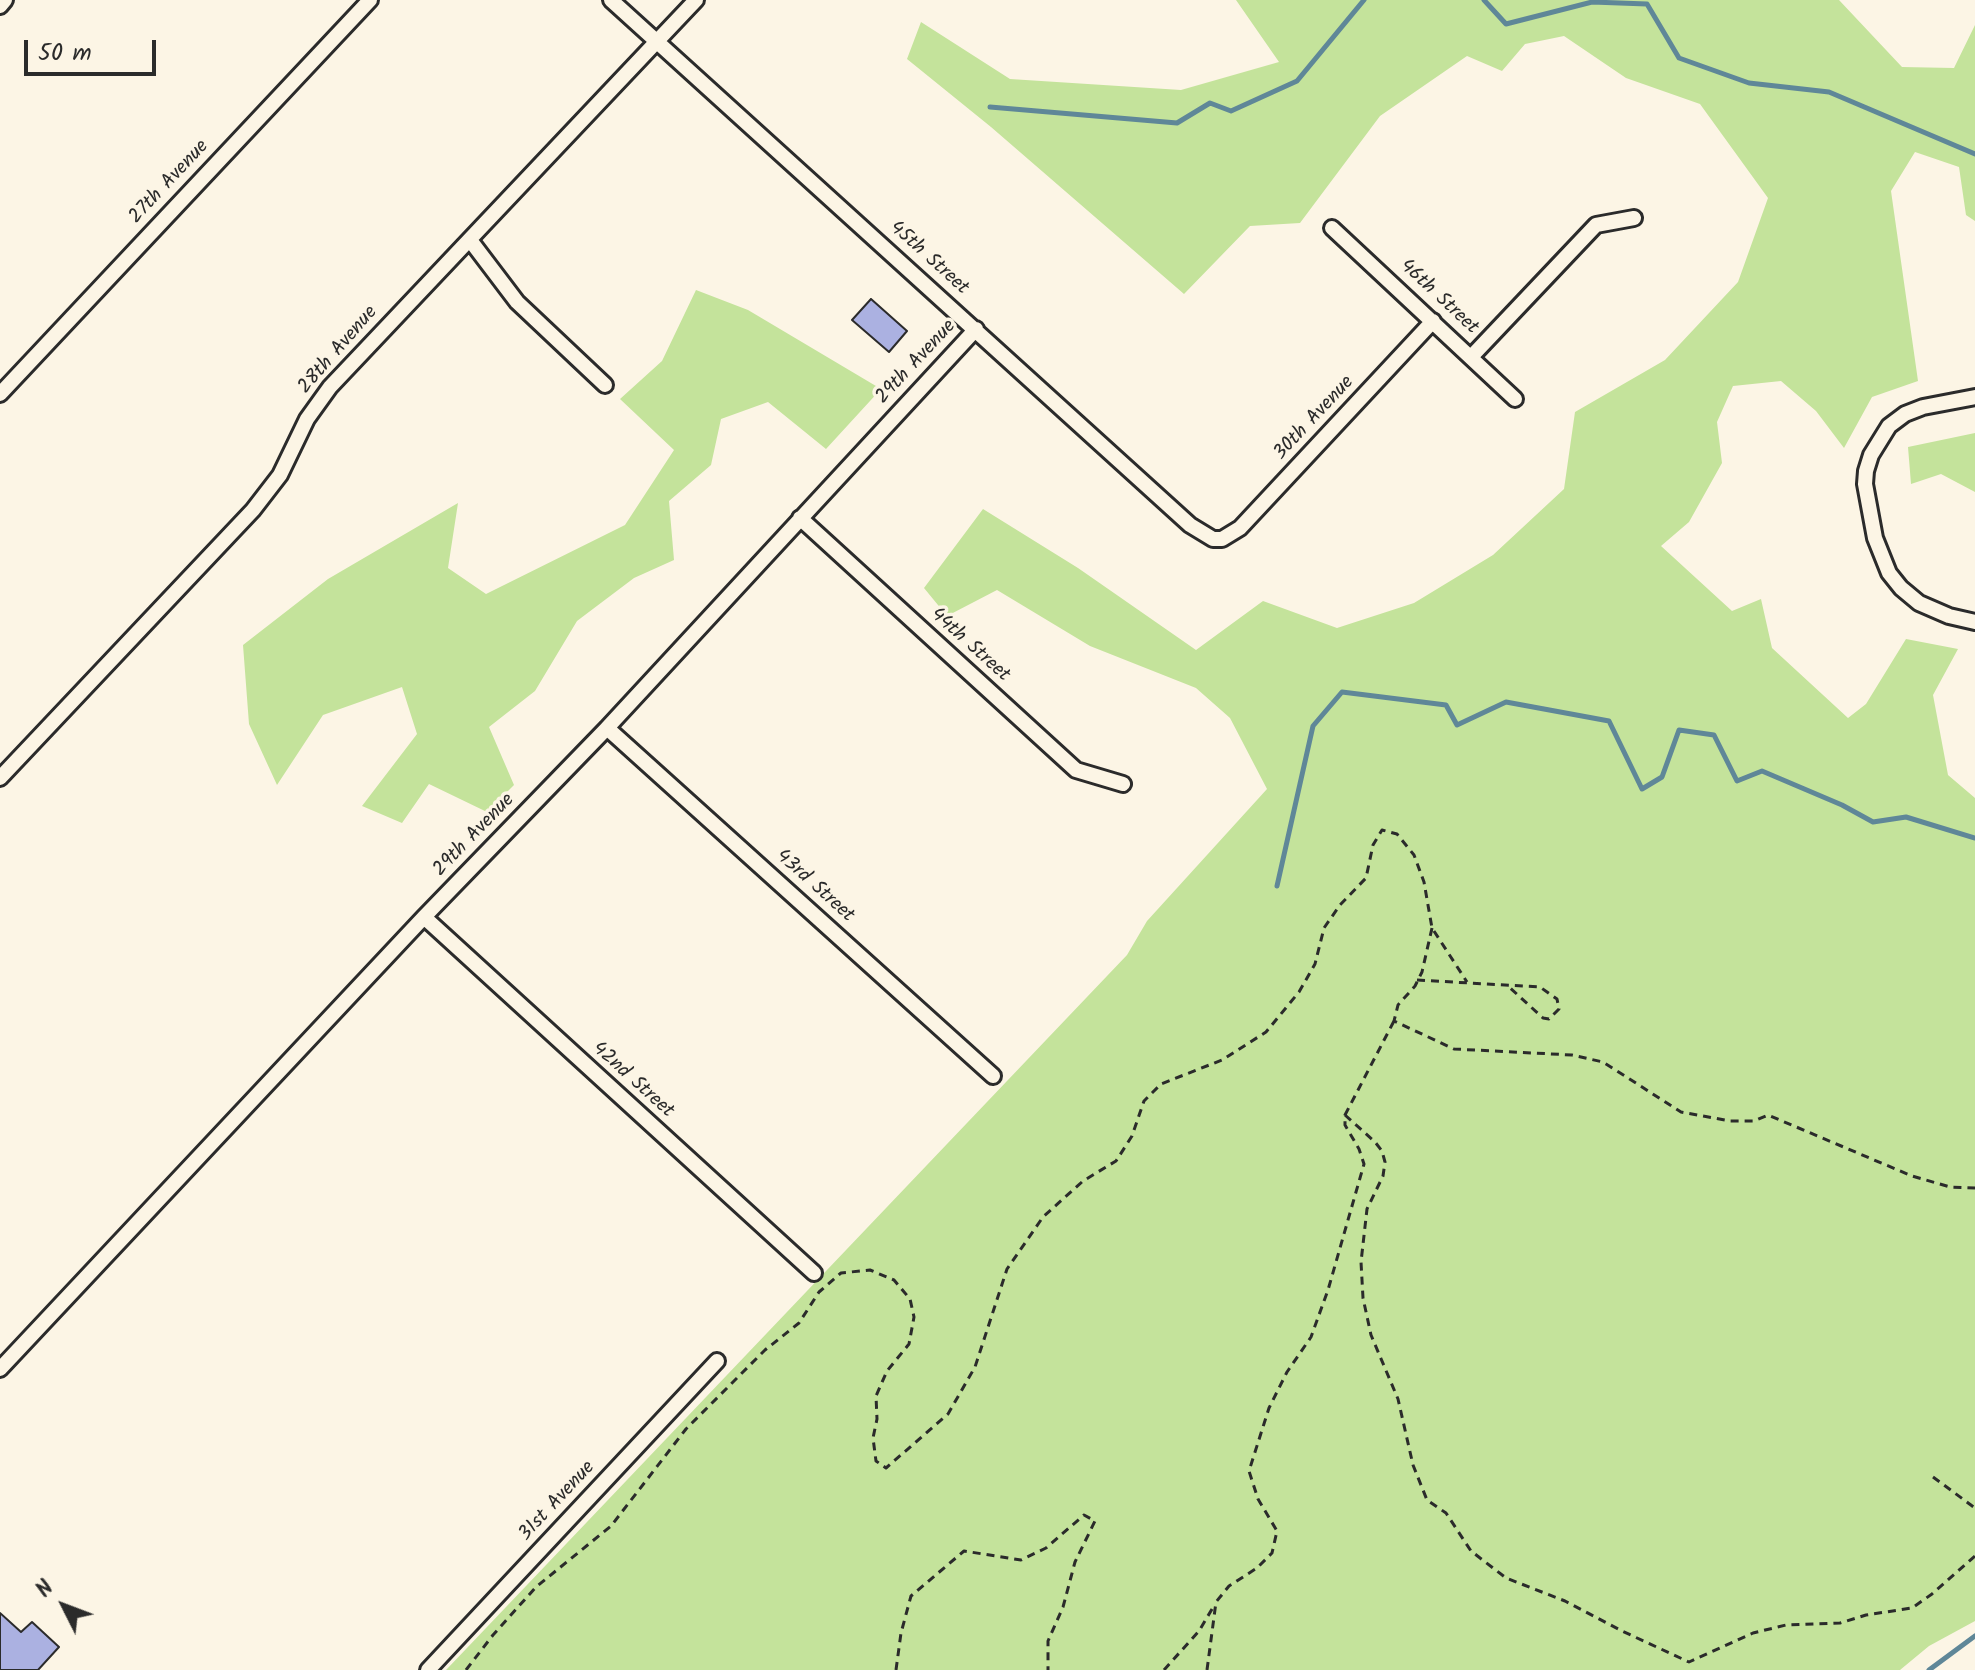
<!DOCTYPE html>
<html>
<head>
<meta charset="utf-8">
<style>
  body { margin:0 }
  #map { position:relative; width:1975px; height:1670px; overflow:hidden; background:#fcf5e5; font-family:Kalam,sans-serif }
  canvas { display:block }
  .north { position:absolute; left:24px; top:1566px; width:80px; height:80px; -webkit-text-stroke:6px #fcf5e5; paint-order:stroke; rotate:312deg; font-size:22px; font-weight:700; line-height:32px; text-align:center; color:#2b2b2b }
  .north::after { content:''; display:block; margin:auto; width:28px; height:36px; background:#2b2b2b; clip-path:polygon(50% 0,100% 100%,50% 72%,0 100%) }
  .scale { position:absolute; left:24px; top:40px; width:132px; height:36px; box-sizing:border-box; border:4px solid #2b2b2b; border-top:0; padding-left:10px; font-size:24px; line-height:28px; white-space:nowrap; color:#2b2b2b; -webkit-text-stroke:6px #fcf5e5; paint-order:stroke }
</style>
</head>
<body>
<div id="map">
<canvas width="1975" height="1670"></canvas>
<div class="north">N</div>
<div class="scale">50 m</div>
</div>
<script>
const ctx = document.querySelector('canvas').getContext('2d');
ctx.lineJoin = 'round';
function fillPath(path, color) { ctx.fillStyle = color; ctx.fill(path, 'evenodd'); }
const poly = rows => new Path2D(rows.map(r => 'M' + r).join(''));
function trace(path, color, width, dash) { ctx.strokeStyle = color; ctx.lineWidth = width; ctx.lineCap = dash ? 'butt' : 'round'; ctx.setLineDash(dash || []); ctx.stroke(path); }
function label(font, color, halo, rows, align = 'center') {
  ctx.font = font + ' Kalam,sans-serif'; ctx.lineWidth = 7; ctx.setLineDash([]); ctx.textBaseline = 'middle'; ctx.strokeStyle = halo; ctx.fillStyle = color; for (const [text, x, y, turn = 0] of rows) {
    ctx.save(); ctx.translate(x, y); ctx.rotate((+turn || 0) * Math.PI / 180); ctx.textAlign = isNaN(turn) ? turn : align; if (halo) ctx.strokeText(text, 0, 0); ctx.fillText(text, 0, 0); ctx.restore();
  }
}
fillPath(poly([
  [1236,0,1839,0,1902,67,1954,68,1975,25,1975,221,1966,215,1959,167,1915,152,1891,191,1918,381,1872,397,1844,448,1816,411,1781,381,1733,386,1717,422,1722,463,1689,522,1661,546,1732,611,1761,599,1772,648,1848,718,1866,704,1906,639,1958,649,1933,695,1948,775,1975,798,1975,1621,1929,1646,1900,1670,446,1670,1127,955,1147,921,1267,789,1230,718,1196,688,1090,646,997,590,947,616,924,588,983,509,1078,568,1196,650,1263,601,1337,628,1414,603,1493,555,1564,489,1575,412,1665,360,1738,282,1768,198,1700,104,1626,78,1564,36,1525,44,1502,71,1467,56,1380,116,1300,223,1250,226,1184,294,991,127,907,59,921,22,1010,79,1181,90,1279,62],
  [696,290,748,310,881,389,826,449,768,402,721,419,711,465,669,501,674,560,634,578,577,621,535,691,489,727,514,785,487,812,429,784,402,823,362,806,417,734,402,687,323,715,277,785,249,724,243,645,328,579,458,503,448,568,486,594,625,525,674,450,620,399,662,361],
  [1975,433,1975,492,1941,474,1911,484,1908,447]
]), '#c4e39b');
trace(poly([
  [1484,0,1506,24,1592,2,1647,4,1679,58,1749,83,1829,92,1975,154],
  [990,107,1177,123,1210,103,1231,111,1297,81,1364,0],
  [1277,886,1313,726,1342,692,1446,705,1457,725,1506,702,1609,721,1642,789,1662,777,1679,730,1714,735,1737,781,1762,771,1842,805,1873,822,1906,817,1975,838],
  [1929,1670,1975,1636]
]), '#5f8798', 5);
const building = poly([
  [871,299,907,331,889,352,852,320,871,299],
  [0,1613,21,1632,32,1622,59,1647,38,1670,0,1670,0,1613]
]);
fillPath(building, '#abb1e1');
trace(building, '#2b2b2b', 2);
const street = poly([
  [611,0,1190,525,1213,539,1222,539,1240,528,1433,321],
  [0,6,5,0],
  [1332,228,1515,399],
  [470,240,517,302,605,385],
  [1471,357,1596,225,1634,218],
  [0,394,370,0],
  [1975,397,1923,407,1905,414,1889,426,1871,455,1866,471,1865,484,1875,538,1889,573,1901,588,1919,603,1949,616,1975,622],
  [800,518,1076,770,1123,784],
  [607,728,993,1076],
  [0,778,253,510,280,475,307,419,330,387,696,0],
  [424,917,814,1273],
  [0,1369,424,917,607,728,976,329],
  [428,1670,717,1361]
]);
trace(street, '#2b2b2b', 20);
trace(poly([
  [1432,928,1422,972,1415,986,1398,1005,1394,1021,1454,1049,1572,1055,1603,1062,1681,1112,1730,1121,1754,1121,1768,1115,1912,1176,1950,1187,1975,1188],
  [1417,980,1540,987,1557,999,1559,1009,1549,1019,1543,1018,1508,986],
  [1345,1115,1375,1142,1382,1151,1385,1162,1383,1176,1367,1209,1361,1262,1363,1298,1371,1335,1398,1399,1413,1465,1427,1500,1446,1513,1471,1551,1506,1578,1565,1601,1622,1631,1689,1662,1753,1633,1786,1625,1840,1623,1866,1615,1912,1608,1932,1594,1975,1556],
  [1933,1477,1975,1508],
  [466,1670,493,1635,536,1587,611,1526,686,1429,765,1350,799,1323,819,1292,841,1273,870,1270,894,1280,910,1299,914,1317,909,1344,887,1371,876,1396,877,1419,873,1438,876,1461,886,1468,948,1414,975,1367,1007,1269,1043,1217,1083,1181,1116,1161,1132,1136,1144,1101,1161,1084,1222,1060,1266,1032,1299,992,1315,964,1324,928,1340,905,1366,878,1373,845,1382,830,1397,834,1414,855,1424,882,1432,928,1467,982],
  [896,1670,901,1633,911,1596,964,1551,1021,1560,1046,1548,1084,1515,1095,1521,1075,1562,1063,1607,1048,1641,1048,1670],
  [1164,1670,1199,1631,1215,1604],
  [1207,1670,1216,1602,1229,1586,1257,1568,1272,1553,1277,1531,1258,1499,1249,1471,1269,1408,1287,1372,1311,1337,1328,1290,1364,1164,1359,1149,1345,1125,1345,1115,1394,1021]
]), '#2b2b2b', 3, [8, 6]);
trace(street, '#fcf5e5', 14);
label('20px', '#2b2b2b', '#fcf5e5', [
  ["27th Avenue",170,183,-47],
  ["45th Street",928,259,42],
  ["46th Street",1438,298,43],
  ["28th Avenue",339,351,-49],
  ["29th Avenue",917,363,-47],
  ["30th Avenue",1315,419,-47],
  ["44th Street",969,646,42],
  ["29th Avenue",475,836,-46],
  ["43rd Street",814,887,42],
  ["42nd Street",632,1081,42],
  ["31st Avenue",558,1502,-47]
]);
</script>
</body>
</html>
